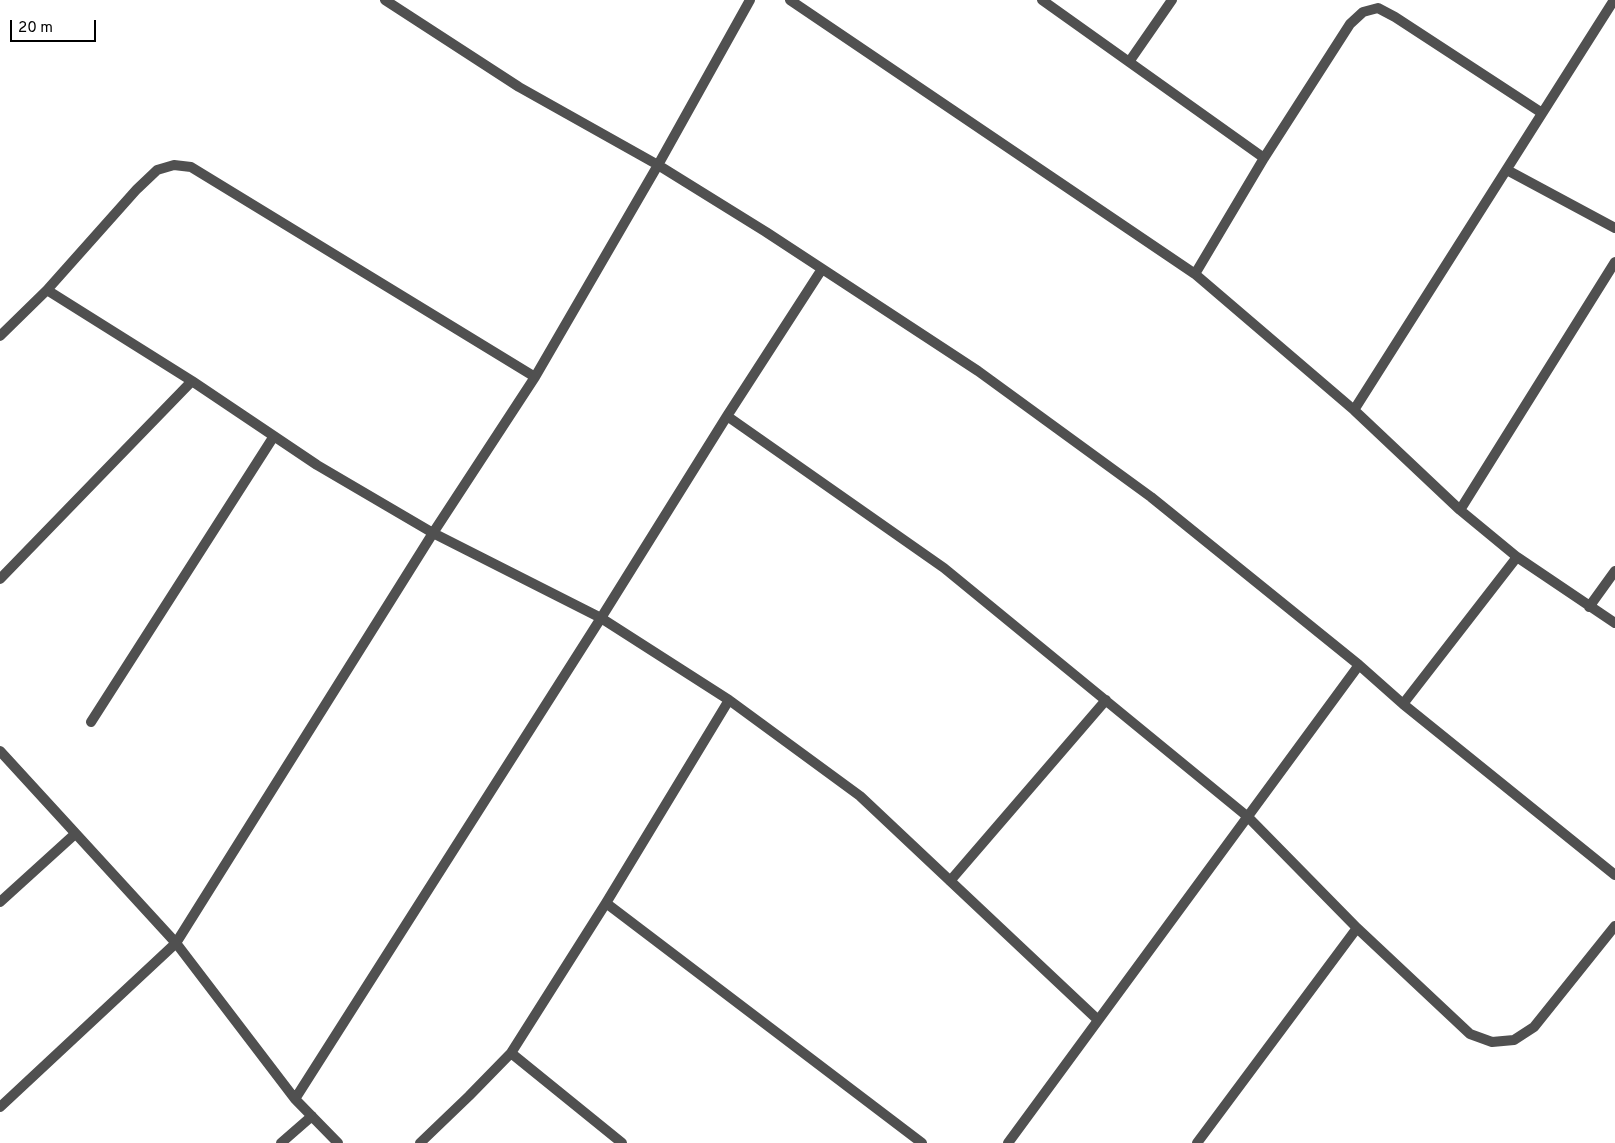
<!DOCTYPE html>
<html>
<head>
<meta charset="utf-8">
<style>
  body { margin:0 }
  #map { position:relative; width:1615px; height:1143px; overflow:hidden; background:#fff; font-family:Overpass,sans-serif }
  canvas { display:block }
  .scale { position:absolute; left:10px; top:20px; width:86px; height:22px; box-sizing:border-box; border:2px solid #000; border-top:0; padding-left:6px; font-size:15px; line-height:18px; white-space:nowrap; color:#000; -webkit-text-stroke:4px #fff; paint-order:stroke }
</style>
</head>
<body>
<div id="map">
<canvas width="1615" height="1143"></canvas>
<div class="scale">20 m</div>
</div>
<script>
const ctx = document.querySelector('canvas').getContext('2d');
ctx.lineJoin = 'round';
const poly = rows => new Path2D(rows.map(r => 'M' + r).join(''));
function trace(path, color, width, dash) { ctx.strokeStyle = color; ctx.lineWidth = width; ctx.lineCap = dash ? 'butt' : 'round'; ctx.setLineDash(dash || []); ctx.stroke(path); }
trace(poly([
  [385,0,519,87,658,165,766,232,978,371,1151,497,1359,665,1403,704,1615,875],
  [790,0,1195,274,1354,410,1460,510,1517,557,1615,623],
  [1042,0,1264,158],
  [1129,62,1172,0],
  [1507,170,1615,228],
  [1195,274,1264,158,1350,24,1363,12,1378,8,1395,17,1542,113],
  [47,290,192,381,317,465,433,533,601,618,729,700,860,796,1098,1020],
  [0,336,47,290,137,189,157,170,174,165,191,167,535,377],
  [1354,410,1614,0],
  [727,416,944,568,1248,817,1357,928,1470,1034,1492,1042,1514,1040,1534,1027,1615,926],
  [1460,510,1615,262],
  [0,579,192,381],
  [1589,607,1615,571],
  [1403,704,1517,557],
  [91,722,274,436],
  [0,751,176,943,0,1107],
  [950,881,1106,700],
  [0,902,75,834],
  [606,903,922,1143],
  [511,1053,622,1143],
  [295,1099,601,618,727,416,822,269],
  [281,1143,312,1116],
  [338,1143,295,1099,176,943,433,533,535,377,658,165,750,0],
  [420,1143,469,1096,511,1053,606,903,729,700],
  [1008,1143,1359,665],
  [1197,1143,1357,928]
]), '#505050', 10);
</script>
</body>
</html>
